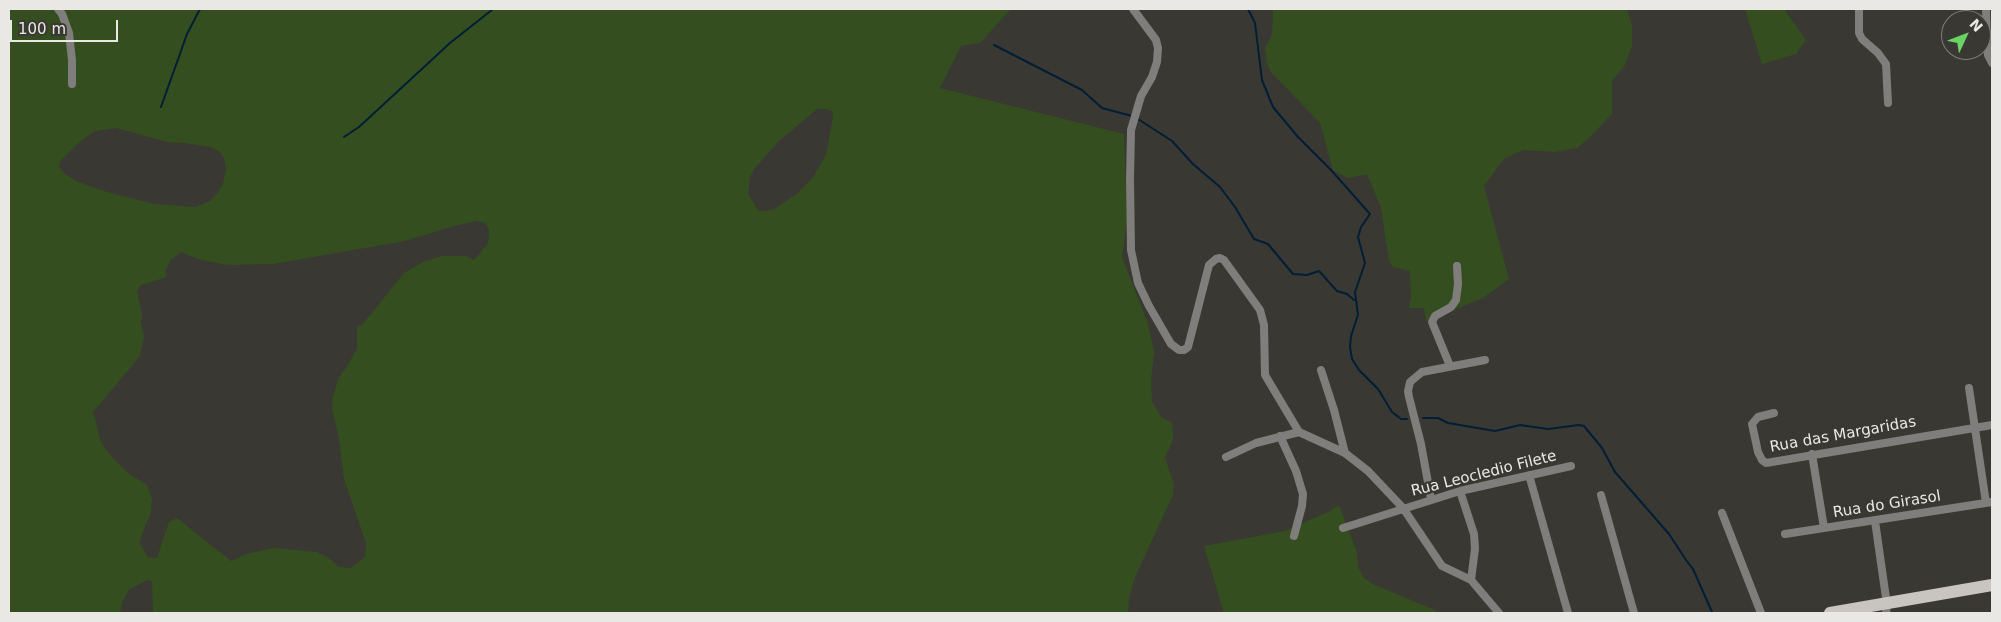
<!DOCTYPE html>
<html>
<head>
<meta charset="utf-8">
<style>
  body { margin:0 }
  #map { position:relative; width:2001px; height:622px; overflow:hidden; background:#393832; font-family:"DejaVu Sans",sans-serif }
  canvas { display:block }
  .frame { position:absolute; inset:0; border:10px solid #e9e8e5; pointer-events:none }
  .north { position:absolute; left:1941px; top:10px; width:50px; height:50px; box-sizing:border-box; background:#393832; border:1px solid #7f7e7a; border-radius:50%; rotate:47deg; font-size:14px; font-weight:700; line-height:20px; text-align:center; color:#e9e8e5 }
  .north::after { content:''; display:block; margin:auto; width:18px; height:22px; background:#6ad363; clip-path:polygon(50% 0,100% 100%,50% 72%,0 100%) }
  .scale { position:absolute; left:10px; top:20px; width:108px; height:22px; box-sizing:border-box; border:2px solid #e9e8e5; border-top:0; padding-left:6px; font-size:15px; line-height:18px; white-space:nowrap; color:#e9e8e5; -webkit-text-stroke:4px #393832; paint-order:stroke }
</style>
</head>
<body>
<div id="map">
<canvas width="2001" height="622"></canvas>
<div class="frame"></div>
<div class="north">N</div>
<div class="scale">100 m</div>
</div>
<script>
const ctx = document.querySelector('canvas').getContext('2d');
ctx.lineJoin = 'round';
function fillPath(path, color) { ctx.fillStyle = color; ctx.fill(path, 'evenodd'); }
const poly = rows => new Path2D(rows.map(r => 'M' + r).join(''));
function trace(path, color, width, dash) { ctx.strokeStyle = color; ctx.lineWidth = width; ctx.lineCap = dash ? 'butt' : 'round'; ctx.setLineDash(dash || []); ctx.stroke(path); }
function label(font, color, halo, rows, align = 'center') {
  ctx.font = font + ' "DejaVu Sans",sans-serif'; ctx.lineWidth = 4.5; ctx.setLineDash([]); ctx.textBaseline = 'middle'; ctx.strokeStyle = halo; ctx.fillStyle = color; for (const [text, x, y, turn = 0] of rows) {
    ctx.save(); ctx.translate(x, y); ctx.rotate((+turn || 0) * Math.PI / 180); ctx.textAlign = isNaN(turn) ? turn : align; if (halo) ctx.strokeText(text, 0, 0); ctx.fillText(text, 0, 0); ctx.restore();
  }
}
fillPath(poly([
  [9,9,1011,9,980,43,961,46,940,88,1124,134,1127,221,1122,257,1148,324,1154,352,1151,380,1152,401,1161,417,1172,423,1173,440,1165,458,1174,484,1173,495,1135,577,1129,598,1128,613,153,613,152,582,147,580,129,590,123,600,120,613,9,613],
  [817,109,826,109,832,111,833,117,826,155,813,177,798,193,774,209,766,211,758,210,748,194,750,177,754,169,778,142],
  [116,128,167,142,184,143,211,147,220,152,224,158,226,169,223,184,217,194,210,201,195,207,154,204,107,192,78,182,65,174,59,167,60,161,82,140,95,131],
  [477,221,485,223,489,230,488,243,474,260,465,256,441,256,423,262,404,273,362,325,357,326,357,348,348,365,339,377,333,396,332,409,338,433,344,479,366,543,365,557,351,568,339,567,329,558,317,552,274,548,246,554,231,561,177,518,169,522,157,558,148,557,140,544,141,537,151,512,152,499,147,485,128,473,110,455,101,442,93,412,140,356,144,337,141,323,142,314,137,291,141,285,167,277,165,272,170,261,181,252,201,260,228,265,273,264,405,241,454,226],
  [1273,9,1627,9,1632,26,1632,46,1624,67,1612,80,1612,114,1589,138,1577,148,1555,152,1523,150,1504,159,1484,186,1509,279,1483,298,1426,321,1424,308,1409,308,1411,297,1410,271,1393,267,1389,261,1381,208,1367,174,1348,178,1333,170,1320,123,1270,71,1267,64,1265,48,1272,35],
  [1745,9,1784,9,1806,40,1796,54,1762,64],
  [1339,505,1357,552,1358,567,1364,578,1373,584,1435,610,1437,613,1224,613,1204,546,1285,531,1330,511]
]), '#354e20');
trace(poly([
  [1248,9,1255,23,1262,80,1273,107,1298,137,1331,170,1370,214,1361,227,1358,237,1365,263,1355,292,1358,315,1351,336,1350,347,1352,359,1359,370,1378,389,1392,412,1401,419,1407,419],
  [994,45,1082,90,1102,108,1132,116],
  [161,107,187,34,200,9],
  [1138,119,1172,141,1193,164,1220,187,1235,207,1254,239,1268,244,1293,274,1307,275,1319,271,1337,291,1347,294,1354,300],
  [344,137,359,127,450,43,493,9],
  [1423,418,1438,418,1448,423,1495,431,1520,425,1548,429,1579,425,1584,426,1602,448,1615,472,1669,534,1686,560,1693,569,1712,612]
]), '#001f36', 2);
trace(poly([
  [58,9,62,14,69,33,72,60,72,84],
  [1133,9,1156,40,1158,48,1157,62,1152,77,1141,96,1131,130,1130,179,1131,250,1138,283,1149,306,1171,344,1179,350,1184,350,1188,347,1209,265,1216,259,1220,258,1224,260,1260,310,1264,325,1265,375,1299,432,1345,453,1368,471,1403,508,1442,566,1471,580,1499,613],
  [1859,9,1859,33,1862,39,1878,53,1886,64,1888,103],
  [1986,9,1987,47,1988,55,1992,63],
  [1450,366,1432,322,1435,316,1451,307,1456,300,1458,284,1457,266],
  [1321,370,1334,410,1345,453],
  [1969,388,1986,503],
  [1774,413,1758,417,1752,424,1758,452,1762,460,1766,463,1992,425],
  [1280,436,1296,471,1303,494,1302,506,1294,536],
  [1812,454,1824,528],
  [1226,457,1256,443,1299,432],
  [1529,475,1568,613],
  [1460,491,1474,534,1475,549,1471,580],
  [1601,495,1634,613],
  [1431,499,1421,444,1409,397,1408,391,1410,382,1422,372,1485,360],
  [1722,513,1761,613],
  [1875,521,1887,605,1886,613],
  [1343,528,1460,491,1571,466],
  [1785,534,1992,502]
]), '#807e7c', 8);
trace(poly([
  [1830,613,1992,585]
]), '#c8c4bf', 12);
label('15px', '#e9e8e5', '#393832', [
  ["Rua das Margaridas",1843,435,-10],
  ["Rua Leocledio Filete",1484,474,-14],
  ["Rua do Girasol",1887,505,-9]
]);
</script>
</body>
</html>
